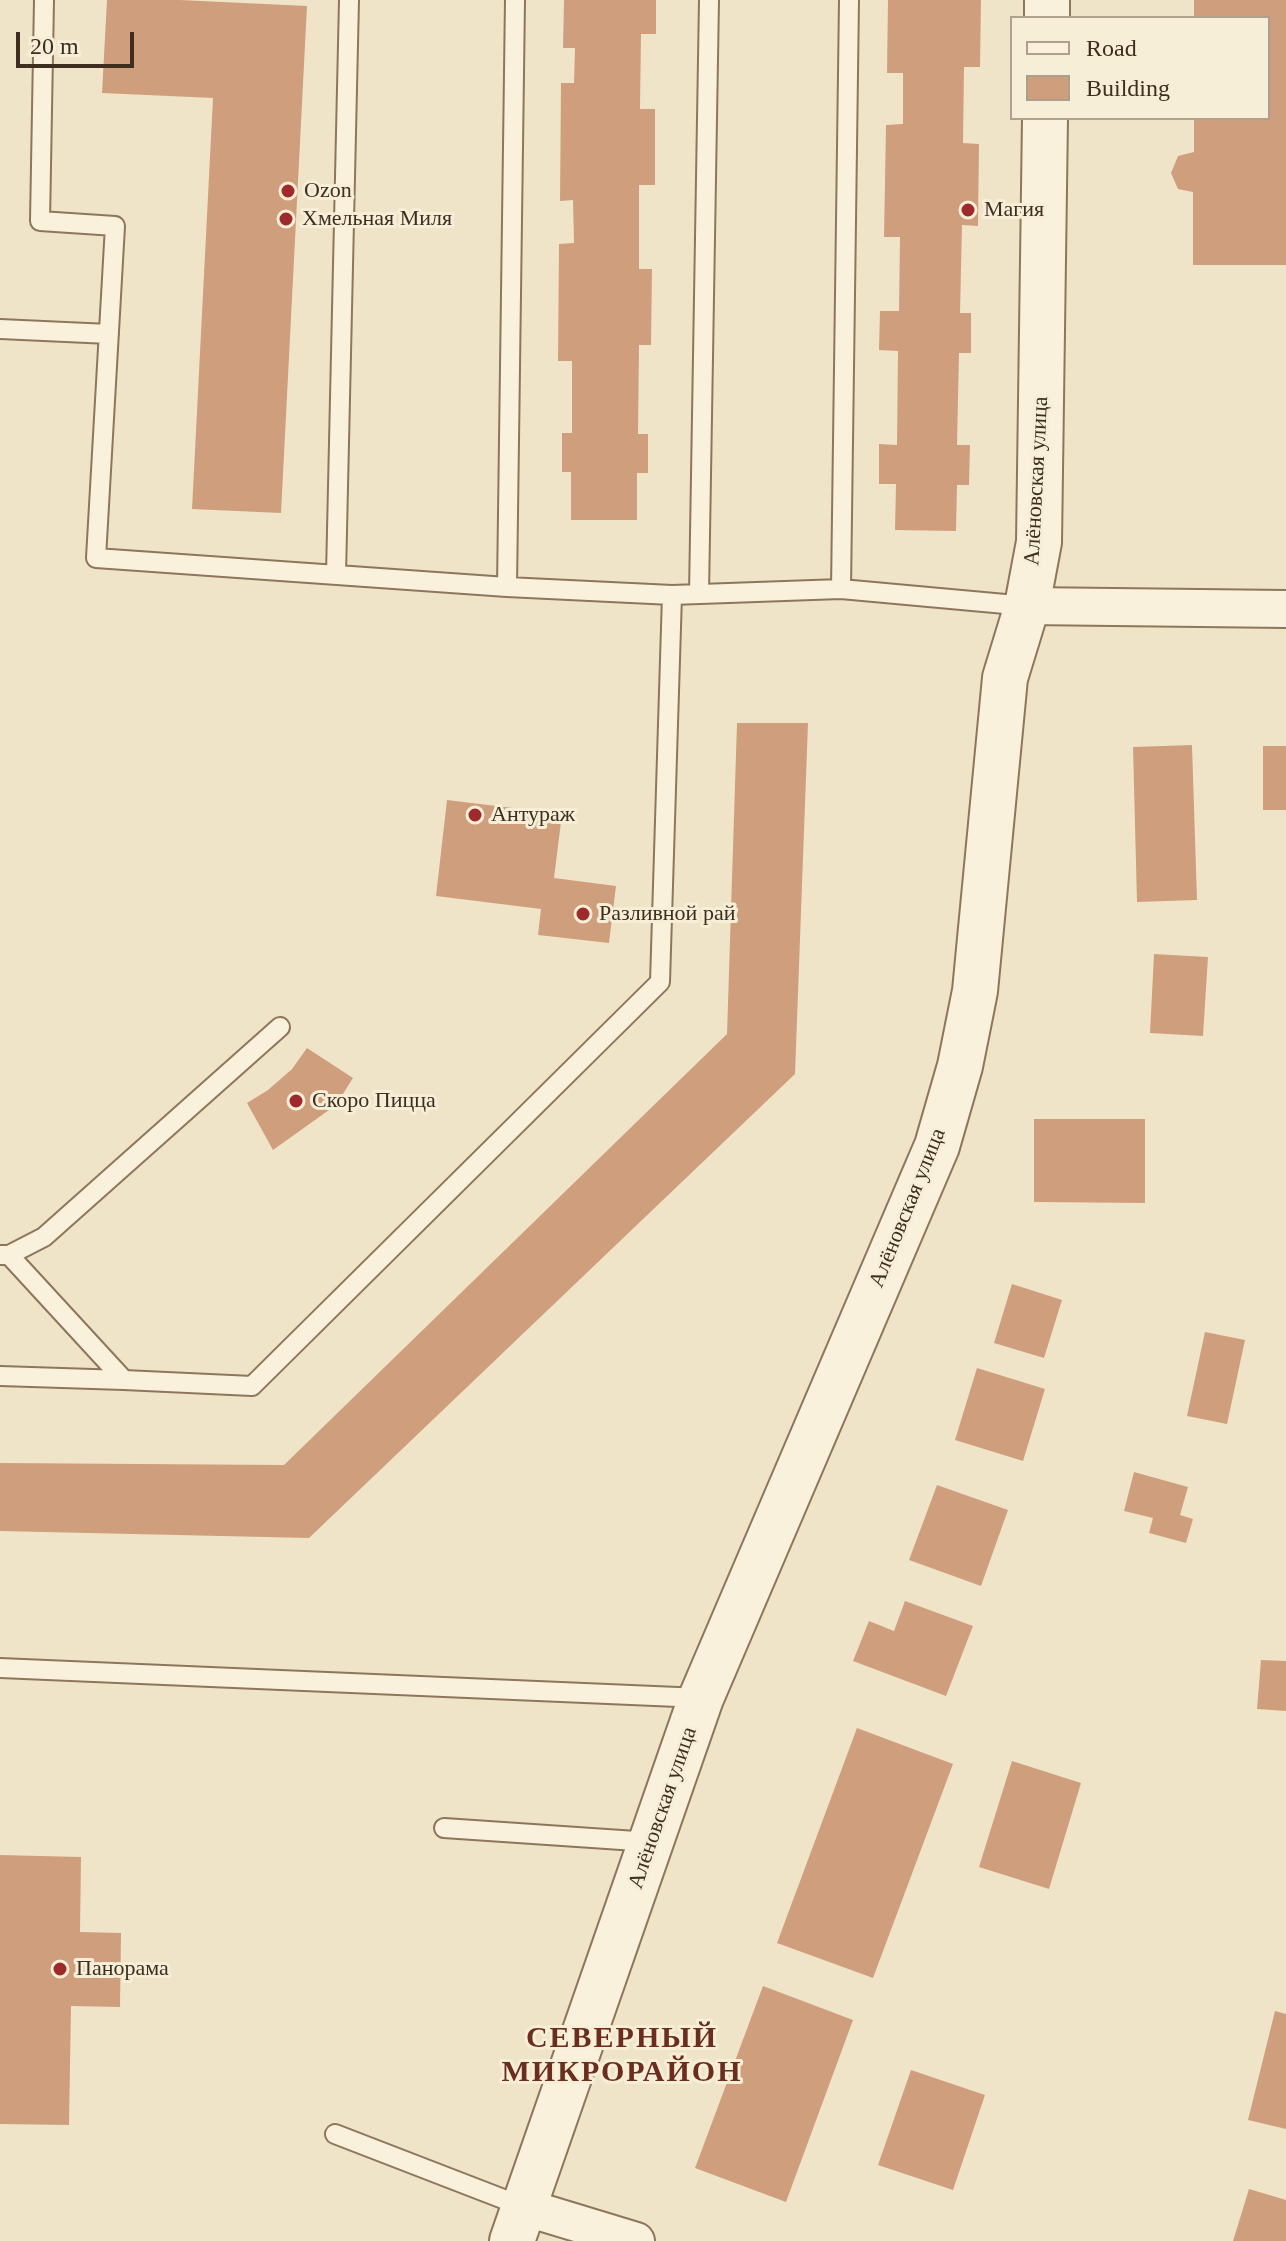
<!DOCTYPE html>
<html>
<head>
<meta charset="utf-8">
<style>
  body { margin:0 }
  #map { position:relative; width:1286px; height:2241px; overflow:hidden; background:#f0e4c8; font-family:Georgia,serif }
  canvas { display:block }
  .legend { position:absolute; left:1010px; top:16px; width:260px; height:104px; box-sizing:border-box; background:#f7eed8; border:2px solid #ada18e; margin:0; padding:10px 14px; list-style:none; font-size:24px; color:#3d2e20 }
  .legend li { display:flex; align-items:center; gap:16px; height:40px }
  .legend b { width:40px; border:2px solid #ada18e }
  .scale { position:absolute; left:16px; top:32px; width:118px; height:36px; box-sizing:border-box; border:4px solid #3d2e20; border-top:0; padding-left:10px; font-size:24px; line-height:28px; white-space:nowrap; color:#3d2e20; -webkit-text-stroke:6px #f7eed8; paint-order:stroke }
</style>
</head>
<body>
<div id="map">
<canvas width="1286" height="2241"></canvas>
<ul class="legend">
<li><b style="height:10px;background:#faf1dc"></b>Road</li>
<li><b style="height:22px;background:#cf9f7d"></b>Building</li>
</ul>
<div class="scale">20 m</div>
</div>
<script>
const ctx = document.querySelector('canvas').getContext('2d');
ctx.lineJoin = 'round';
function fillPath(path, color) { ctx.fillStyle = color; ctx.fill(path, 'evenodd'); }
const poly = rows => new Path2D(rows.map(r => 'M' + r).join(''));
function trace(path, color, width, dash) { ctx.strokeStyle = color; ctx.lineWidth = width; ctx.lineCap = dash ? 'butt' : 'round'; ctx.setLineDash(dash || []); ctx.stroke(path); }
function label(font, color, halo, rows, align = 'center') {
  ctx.font = font + ' Georgia,serif'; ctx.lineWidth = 6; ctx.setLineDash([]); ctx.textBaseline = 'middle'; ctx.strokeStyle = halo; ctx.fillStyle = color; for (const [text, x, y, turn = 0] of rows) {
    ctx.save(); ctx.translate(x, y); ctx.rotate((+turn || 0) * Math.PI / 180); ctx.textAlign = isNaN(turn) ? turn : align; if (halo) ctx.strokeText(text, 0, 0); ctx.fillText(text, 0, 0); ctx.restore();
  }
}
fillPath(poly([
  [107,0,180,0,307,6,281,513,192,509,213,98,102,93],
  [564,0,656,0,656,34,641,34,640,109,655,109,655,185,639,185,639,269,652,269,651,345,639,345,638,434,648,434,648,473,637,473,637,520,571,520,571,472,562,472,562,433,572,433,572,361,558,361,559,244,574,243,573,200,560,201,561,83,574,83,575,48,563,48],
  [888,0,981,0,980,67,964,67,963,143,979,144,978,226,962,225,960,313,971,313,971,353,959,353,957,445,970,445,969,485,957,485,956,531,895,530,896,484,879,484,879,444,897,445,898,351,879,350,880,311,899,311,900,237,884,237,886,125,903,124,903,73,887,73],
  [1194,0,1286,0,1286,265,1193,265,1193,192,1178,189,1171,173,1178,156,1194,152,1194,118,1268,118,1268,18,1194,18],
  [737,723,808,723,795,1074,309,1538,0,1531,0,1463,284,1465,727,1034],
  [1192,745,1197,900,1137,902,1133,747],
  [1263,746,1286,746,1286,810,1263,810],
  [447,800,562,814,554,878,616,886,609,943,538,935,541,909,436,896],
  [1154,954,1208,957,1203,1036,1150,1033],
  [307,1048,353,1078,336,1105,273,1150,247,1103,268,1090,292,1069],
  [1034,1119,1145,1119,1145,1203,1034,1202],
  [1012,1284,1062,1300,1044,1358,994,1343],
  [1205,1332,1245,1340,1227,1424,1187,1416],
  [977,1368,1045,1389,1023,1461,955,1440],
  [1134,1472,1188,1487,1180,1515,1193,1519,1186,1543,1149,1533,1153,1518,1124,1511],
  [937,1485,1008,1510,981,1586,909,1560],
  [905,1601,973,1626,946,1696,853,1661,869,1621,894,1631],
  [1261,1660,1286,1661,1286,1711,1257,1709],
  [857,1728,953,1764,873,1978,777,1943],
  [1012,1761,1081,1783,1049,1889,979,1867],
  [0,1855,81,1857,80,1932,121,1933,120,2007,71,2006,69,2125,0,2124],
  [763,1986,853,2020,786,2202,695,2168],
  [1275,2011,1286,2014,1286,2129,1248,2120],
  [911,2070,985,2095,953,2190,878,2165],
  [1249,2189,1286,2200,1286,2241,1233,2241]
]), '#cf9f7d');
const service = poly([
  [44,0,40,221,115,226,96,558,507,587],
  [515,0,507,587,672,595,841,589,1027,606],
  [0,329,109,334],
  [336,575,349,0],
  [841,589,849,0],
  [699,594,709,0],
  [0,1255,9,1255,124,1380,252,1386,660,982,672,595],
  [9,1255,44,1237,280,1027],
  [0,1376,124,1380],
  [0,1668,701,1698],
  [444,1828,651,1842],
  [335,2134,524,2207]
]);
const minor = poly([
  [1027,606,1286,609],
  [524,2207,636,2241]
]);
const tertiary = poly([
  [1047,18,1047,0],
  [512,2241,701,1698,937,1146,960,1066,975,991,1005,678,1027,606,1039,542,1045,118]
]);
trace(service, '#8d765c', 22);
trace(minor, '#8d765c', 40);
trace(tertiary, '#8d765c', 48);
trace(service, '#faf1dc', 18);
trace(minor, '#faf1dc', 36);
trace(tertiary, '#faf1dc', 44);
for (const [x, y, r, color] of [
  [288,191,8,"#9e2a2b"],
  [968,210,8,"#9e2a2b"],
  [286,219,8,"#9e2a2b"],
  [475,815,8,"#9e2a2b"],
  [583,914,8,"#9e2a2b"],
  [296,1101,8,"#9e2a2b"],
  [60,1969,8,"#9e2a2b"]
]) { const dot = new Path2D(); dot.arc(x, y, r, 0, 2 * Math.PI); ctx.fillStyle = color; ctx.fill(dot); trace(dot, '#f7eed8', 3); }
label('22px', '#3d2e20', '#f7eed8', [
  ["Ozon",304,191],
  ["Магия",984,210],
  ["Хмельная Миля",302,219],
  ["Антураж",491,815],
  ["Разливной рай",599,914],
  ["Скоро Пицца",312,1101],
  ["Панорама",76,1969]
], 'left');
label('22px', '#3d2e20', '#f7eed8', [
  ["Алёновская улица",1037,481,-87],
  ["Алёновская улица",908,1208,-68],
  ["Алёновская улица",663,1808,-71]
]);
ctx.letterSpacing = '2px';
label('bold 30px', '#6b2e1e', '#f7eed8', [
  ["СЕВЕРНЫЙ",622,2039],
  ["МИКРОРАЙОН",622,2073]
]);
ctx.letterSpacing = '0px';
</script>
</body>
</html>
